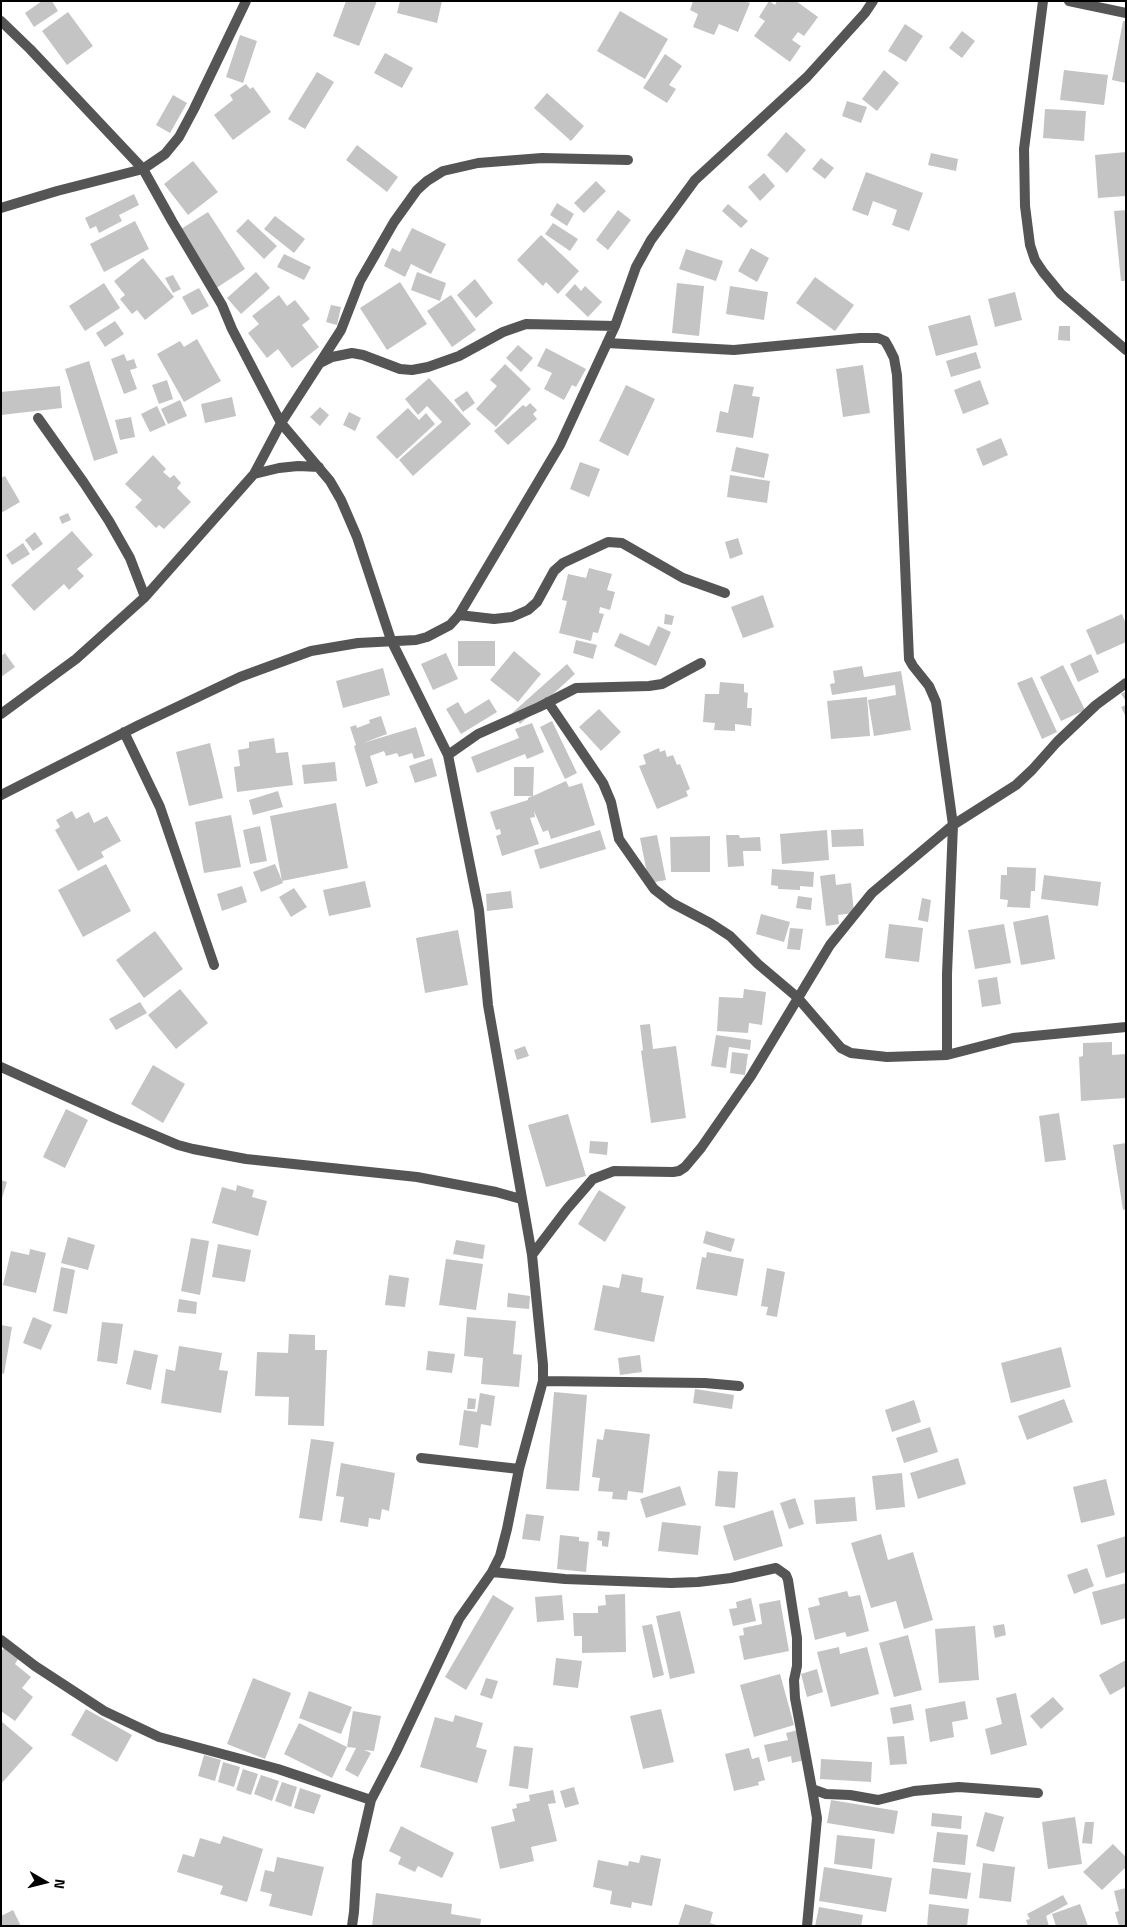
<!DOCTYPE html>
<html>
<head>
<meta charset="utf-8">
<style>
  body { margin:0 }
  #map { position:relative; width:1127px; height:1927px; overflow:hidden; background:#fff; font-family:"Titillium Web",sans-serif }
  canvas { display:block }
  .frame { position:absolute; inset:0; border:2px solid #000; pointer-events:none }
  .north { position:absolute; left:20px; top:1857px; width:50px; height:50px; -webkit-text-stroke:4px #fff; paint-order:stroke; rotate:98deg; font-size:14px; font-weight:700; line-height:20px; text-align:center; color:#000 }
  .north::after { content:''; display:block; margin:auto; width:18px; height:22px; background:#000; clip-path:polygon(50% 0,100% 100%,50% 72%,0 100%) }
</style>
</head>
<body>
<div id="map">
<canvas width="1127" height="1927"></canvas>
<div class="frame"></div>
<div class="north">N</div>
</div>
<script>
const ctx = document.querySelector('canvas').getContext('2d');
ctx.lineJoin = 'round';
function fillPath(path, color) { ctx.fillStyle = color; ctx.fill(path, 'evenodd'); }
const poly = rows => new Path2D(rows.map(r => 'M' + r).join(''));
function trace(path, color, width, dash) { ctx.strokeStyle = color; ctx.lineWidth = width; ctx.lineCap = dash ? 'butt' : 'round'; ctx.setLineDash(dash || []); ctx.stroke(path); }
fillPath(poly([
  [42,1,52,1,58,11,34,27,25,13],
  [346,1,377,1,359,46,333,36],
  [400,1,442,1,437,23,397,13],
  [693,1,744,1,750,3,738,32,719,24,714,35,693,27,698,14,690,10],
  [769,1,775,5,777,1,796,1,818,17,804,36,798,32,792,40,801,46,790,62,754,36,765,21,759,17],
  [620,11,668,39,645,79,597,51],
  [68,12,93,46,67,65,42,31],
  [1123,21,1126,21,1126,83,1112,80],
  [905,24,923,36,906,62,888,51],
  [962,31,975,41,962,58,949,48],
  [240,35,257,41,243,83,226,77],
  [385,53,413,68,402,88,374,73],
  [665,54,682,66,669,85,676,89,667,103,643,88],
  [884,70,899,83,877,111,862,99],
  [1064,70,1108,75,1104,105,1060,100],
  [317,72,334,82,305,129,288,119],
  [246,84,250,89,253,87,271,112,233,140,214,115,233,100,230,95],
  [547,93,584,126,571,141,534,108],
  [173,95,187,103,170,133,156,125],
  [847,101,867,107,861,123,842,116],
  [1045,109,1086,111,1084,141,1043,138],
  [786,132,806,150,787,173,767,155],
  [357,145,398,177,387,192,346,160],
  [1126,152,1126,196,1098,198,1095,155],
  [931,153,958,159,956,171,928,165],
  [821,158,834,168,825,179,812,169],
  [193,161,218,192,188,215,164,184],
  [866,172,923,193,909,231,892,225,897,210,873,201,868,216,852,210],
  [764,173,775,186,760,201,748,187],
  [596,181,606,191,584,213,574,203],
  [134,194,139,205,119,215,122,221,99,233,96,226,90,229,85,218],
  [557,203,574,214,567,226,550,215],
  [728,204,748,221,741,228,722,211],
  [618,210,631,220,608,250,596,240],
  [1126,210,1126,281,1121,281,1114,211],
  [208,212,245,269,215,289,178,231],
  [275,216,305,239,294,253,264,229],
  [248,219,277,246,264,259,236,231],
  [135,221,149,249,104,272,90,244],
  [553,223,578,239,570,251,545,234],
  [412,228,446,244,431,274,411,264,405,277,384,266,392,248,400,252],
  [541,235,579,271,558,294,546,282,543,286,517,260],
  [751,248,769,258,757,282,738,271],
  [686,249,723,261,716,281,679,269],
  [284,254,311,267,304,280,277,267],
  [143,258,174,297,145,320,137,310,132,314,120,299,125,295,114,281],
  [256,272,270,288,241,314,227,298],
  [417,272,446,283,440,301,411,290],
  [173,275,181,289,173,293,165,278],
  [815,277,854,305,835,331,796,303],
  [475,279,493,303,476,318,457,295],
  [400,282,427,324,387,350,360,308],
  [104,283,120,308,85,331,69,306],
  [677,283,704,286,699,336,672,333],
  [575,284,581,291,585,286,602,302,588,317,565,295],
  [730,286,768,292,764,320,726,314],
  [199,288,209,306,192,315,182,297],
  [1015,292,1022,320,995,327,988,299],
  [279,295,287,306,295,300,310,319,302,325,319,347,292,368,278,349,267,358,248,333,259,324,252,316],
  [451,295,476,330,452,347,427,311],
  [331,305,341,307,337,325,326,322],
  [970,315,978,345,936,356,928,326],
  [115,321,124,334,105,347,96,333],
  [1059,326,1070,326,1070,341,1058,340],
  [197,339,221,381,184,402,157,354,180,341,184,347],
  [518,345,533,358,521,372,506,358],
  [546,348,586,369,576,387,572,385,564,400,544,389,552,373,537,366],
  [976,352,981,368,951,377,946,361],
  [124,354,127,361,134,359,137,368,130,370,137,389,124,394,111,359],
  [89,361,118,453,94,461,65,369],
  [505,364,531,389,496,427,476,409,497,386,490,380],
  [863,365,870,413,843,417,836,369],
  [429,378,471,424,413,476,399,460,442,422,427,406,418,415,405,399],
  [167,380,173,399,159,404,152,385],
  [980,380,989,404,963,414,954,390],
  [734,384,754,387,752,396,760,397,753,438,716,432,720,411,728,413],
  [626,385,655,399,628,456,599,441],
  [60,386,62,408,1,415,1,392],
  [467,391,475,403,463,412,454,400],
  [232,397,236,416,205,423,201,404],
  [180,400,187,416,168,424,161,409],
  [530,403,537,410,533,414,537,419,508,445,494,431,523,405,526,407],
  [157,406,166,425,150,432,141,414],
  [320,407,329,415,320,426,310,417],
  [408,408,419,420,426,413,435,424,397,459,376,437],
  [349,412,361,418,355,431,343,425],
  [131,417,135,437,120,440,115,420],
  [1001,438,1008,455,983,466,976,449],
  [736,447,769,454,764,478,731,471],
  [153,455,166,469,163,472,170,478,174,475,181,483,177,488,191,502,164,529,159,525,156,528,135,507,142,500,125,484],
  [580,462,600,469,589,497,570,489],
  [730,475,770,481,767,503,727,497],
  [5,476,20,502,1,513,1,478],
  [68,513,71,520,62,524,59,517],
  [72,531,93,555,77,569,84,576,69,590,64,584,34,611,11,585],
  [35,532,43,544,33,551,25,540],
  [738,538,743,554,730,559,725,542],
  [23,543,30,554,12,565,6,555],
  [589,568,612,574,607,590,615,592,610,610,600,607,599,613,604,614,598,633,593,632,591,641,559,633,567,601,562,600,568,574,586,578],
  [763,595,774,627,743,638,731,607],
  [665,614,674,616,672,625,664,624],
  [1122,614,1126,624,1126,642,1097,655,1086,630],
  [658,626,671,632,656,666,614,646,620,633,649,646],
  [576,640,597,645,593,659,573,653],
  [458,641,495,641,495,666,458,666],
  [514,651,541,674,518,702,490,680],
  [5,653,15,667,1,677,1,656],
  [446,653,458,679,433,690,421,664],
  [1091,654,1099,672,1078,682,1070,664],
  [567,664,575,674,520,724,511,714],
  [1063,665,1085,710,1061,721,1040,677],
  [862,666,864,677,901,671,911,730,874,736,868,700,896,695,895,685,832,695,830,684,835,683,833,671],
  [383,668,390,695,343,708,336,681],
  [1032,677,1057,732,1042,739,1017,683],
  [720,682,744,684,744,692,748,693,747,708,752,708,751,726,735,724,735,731,714,730,715,723,703,722,705,694,719,694],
  [1126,691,1126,701,1121,694],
  [867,697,870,736,831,739,827,701],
  [489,699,497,712,461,734,446,709,458,702,465,714],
  [1126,705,1126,717,1121,707],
  [599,709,621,732,601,751,579,727],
  [381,716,387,734,363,743,416,727,425,756,414,759,412,753,399,757,397,753,386,756,384,751,370,756,378,783,366,787,354,746,356,745,350,727,356,725,357,728,370,723,369,720],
  [552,721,577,773,565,779,540,727],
  [532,723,544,752,527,759,525,754,477,773,471,757,519,738,515,729],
  [274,738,276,753,288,752,293,785,237,792,234,767,240,766,238,750,249,748,249,742],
  [210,743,223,798,189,806,176,752],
  [659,748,660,752,665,750,667,757,673,755,677,765,680,764,690,789,686,791,688,796,657,809,639,766,646,764,643,755],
  [432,758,437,776,415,783,409,766],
  [335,762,337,781,304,784,302,765],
  [514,767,534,767,533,796,566,781,569,787,582,783,595,825,551,839,548,830,543,832,534,811,535,817,530,818,539,844,502,856,496,836,501,834,500,829,496,830,490,812,528,800,528,798,532,796,514,796],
  [278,791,283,807,253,815,249,800],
  [336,803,348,868,282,881,270,816],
  [72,811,76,819,89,812,94,823,107,816,121,841,101,852,104,857,78,871,55,830,60,827,56,820],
  [231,815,241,867,204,873,195,822],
  [260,826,267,861,250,864,243,830],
  [863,829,864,846,832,847,831,830],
  [600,830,606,849,540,869,534,850],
  [827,830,829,860,782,864,780,834],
  [657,835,666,880,649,883,640,838],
  [726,835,739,835,740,838,760,837,761,851,743,851,744,866,728,867],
  [710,836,710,872,671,872,670,837],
  [106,864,131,911,83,937,58,890],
  [275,864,283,883,261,892,253,872],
  [1007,867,1036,868,1035,891,1031,891,1030,908,1007,907,1008,900,1000,899,1001,875,1007,875],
  [772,869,814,872,813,887,800,886,800,890,778,889,778,886,771,885],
  [835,874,836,885,851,883,854,913,838,915,839,924,826,926,820,876],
  [1044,875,1101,882,1098,906,1041,899],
  [365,881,371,907,329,916,323,890],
  [242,886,247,902,222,911,217,894],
  [294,888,307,907,291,917,279,897],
  [511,891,513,908,487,911,486,894],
  [798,896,812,898,811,910,796,908],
  [922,898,931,900,928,922,918,920],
  [761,914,790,922,784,942,756,934],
  [1048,915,1055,959,1021,965,1013,922],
  [889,924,923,928,919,962,885,958],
  [1004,924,1011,963,975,969,968,930],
  [790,928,803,929,800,950,787,949],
  [458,930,468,985,425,993,416,938],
  [155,931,183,969,144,998,116,960],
  [997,977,1001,1004,982,1007,978,980],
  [180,989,208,1023,176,1049,148,1015],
  [744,989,766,992,762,1025,749,1023,748,1033,717,1031,719,997,743,998],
  [140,1002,147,1013,116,1030,109,1019],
  [650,1024,653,1049,676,1046,686,1118,651,1123,641,1051,643,1050,640,1025],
  [716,1035,751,1040,750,1050,729,1047,726,1068,711,1066],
  [1112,1042,1112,1055,1126,1054,1126,1098,1081,1101,1079,1057,1083,1056,1083,1043],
  [525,1046,529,1056,517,1060,514,1050],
  [732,1052,748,1054,745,1075,730,1073],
  [153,1065,185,1084,163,1123,131,1104],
  [66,1109,88,1120,65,1168,43,1157],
  [1059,1113,1066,1160,1045,1162,1039,1116],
  [568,1114,586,1176,546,1187,528,1125],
  [590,1141,608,1142,607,1155,589,1153],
  [1126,1143,1126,1209,1123,1210,1113,1145],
  [1,1180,7,1182,2,1198,1,1198],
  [237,1185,254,1190,252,1197,267,1201,258,1236,212,1223,222,1187,236,1191],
  [599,1190,626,1207,605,1242,578,1224],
  [706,1231,735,1239,731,1252,703,1243],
  [68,1237,95,1245,88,1270,61,1263],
  [191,1238,209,1241,200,1295,181,1291],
  [456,1240,485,1245,483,1259,453,1254],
  [218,1244,251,1250,245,1282,212,1277],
  [30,1249,46,1253,36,1293,3,1285,11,1251,29,1255],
  [707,1252,744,1259,737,1296,696,1289,702,1257,706,1258],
  [446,1259,483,1264,476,1310,439,1305],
  [61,1267,75,1270,67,1314,53,1311],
  [767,1268,785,1272,777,1317,766,1315,768,1307,761,1306],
  [622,1274,643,1278,641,1292,664,1296,654,1342,594,1330,603,1285,619,1288],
  [389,1275,409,1278,405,1307,385,1305],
  [508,1293,530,1296,529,1309,507,1307],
  [179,1299,197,1302,196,1314,177,1312],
  [33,1317,52,1325,41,1350,23,1343],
  [467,1317,516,1321,513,1354,522,1355,519,1387,481,1384,483,1358,464,1356],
  [102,1322,123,1324,117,1364,97,1361],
  [1,1325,12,1327,4,1374,1,1373],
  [289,1334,315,1335,315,1350,327,1350,324,1426,288,1425,289,1397,255,1396,257,1352,288,1353],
  [179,1346,222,1353,219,1370,228,1371,221,1413,161,1403,166,1369,175,1371],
  [1061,1347,1071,1387,1011,1403,1001,1363],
  [134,1350,158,1355,151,1390,126,1384],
  [428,1351,455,1354,452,1373,426,1370],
  [640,1355,642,1372,620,1375,618,1358],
  [695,1389,734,1395,732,1409,693,1403],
  [554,1392,587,1395,579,1491,546,1489],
  [480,1393,495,1396,491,1426,481,1424,478,1448,459,1445,464,1410,477,1412],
  [468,1398,476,1399,475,1409,467,1409],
  [1064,1399,1073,1422,1027,1440,1018,1416],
  [914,1400,921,1422,892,1432,885,1410],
  [930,1427,938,1452,904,1463,896,1438],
  [605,1429,650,1434,643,1493,628,1491,627,1500,612,1499,613,1492,598,1491,600,1478,592,1477,597,1439,603,1440],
  [311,1439,334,1442,322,1521,299,1518],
  [958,1458,966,1484,918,1499,910,1473],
  [341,1463,395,1473,389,1511,382,1509,380,1520,369,1518,368,1527,340,1522,344,1497,336,1496],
  [718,1471,738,1472,735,1508,715,1506],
  [902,1473,905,1507,876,1510,872,1476],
  [1106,1479,1115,1515,1081,1523,1073,1487],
  [680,1486,686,1505,646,1518,640,1499],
  [855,1497,857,1521,816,1524,814,1500],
  [795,1498,804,1524,789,1529,780,1503],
  [773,1510,783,1546,734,1561,723,1526],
  [526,1514,544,1516,540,1541,522,1539],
  [662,1522,701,1526,698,1555,658,1551],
  [598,1531,610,1532,608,1547,602,1546,602,1541,597,1540],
  [881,1534,888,1560,913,1552,933,1620,904,1629,896,1601,871,1608,851,1543],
  [560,1535,579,1537,579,1541,589,1542,586,1572,557,1569],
  [1126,1536,1126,1572,1106,1578,1097,1545],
  [1087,1568,1094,1586,1074,1594,1067,1575],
  [1126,1583,1126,1618,1101,1625,1092,1592],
  [847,1591,849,1597,860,1595,869,1631,847,1637,845,1632,815,1640,808,1608,820,1605,818,1598],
  [625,1594,626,1652,582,1653,582,1636,574,1636,573,1613,598,1613,598,1606,606,1605,605,1595],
  [493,1595,514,1608,466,1690,445,1677],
  [562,1595,564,1620,537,1622,535,1597],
  [751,1598,756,1621,733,1626,729,1609,737,1608,736,1602],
  [780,1600,789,1651,744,1660,739,1636,744,1635,743,1628,762,1624,759,1604],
  [680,1611,695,1673,670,1679,656,1616],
  [652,1624,664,1675,653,1678,642,1626],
  [1004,1624,1006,1635,995,1638,993,1626],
  [975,1626,979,1680,939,1683,935,1629],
  [908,1635,922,1690,894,1697,879,1643],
  [839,1647,840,1654,867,1647,879,1694,831,1707,817,1652],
  [4,1648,18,1659,15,1664,31,1677,22,1688,33,1697,15,1721,1,1711,1,1651],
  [556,1658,582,1661,578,1688,553,1685],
  [1126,1660,1126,1686,1110,1695,1099,1675],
  [817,1669,823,1692,807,1697,801,1674],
  [780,1674,794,1725,754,1737,740,1685],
  [253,1678,291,1693,265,1759,227,1744],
  [486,1678,498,1681,492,1699,480,1695],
  [309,1691,352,1707,341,1734,299,1718],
  [1016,1693,1027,1745,991,1755,985,1729,1002,1724,996,1698],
  [1053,1697,1064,1709,1041,1729,1030,1716],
  [965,1701,968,1719,952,1722,954,1737,930,1742,925,1709],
  [911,1704,914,1720,893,1724,890,1708],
  [86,1709,132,1735,117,1762,71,1735],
  [661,1709,674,1762,643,1769,630,1716],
  [353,1711,381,1716,374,1751,364,1750,371,1753,358,1777,345,1770,356,1748,347,1747],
  [455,1715,483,1723,476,1747,487,1750,477,1783,420,1767,435,1717,453,1722],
  [1,1721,33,1748,1,1784],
  [299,1723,347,1747,332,1778,284,1754],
  [798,1730,805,1760,792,1763,791,1756,768,1762,764,1745,788,1740,786,1733],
  [904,1736,907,1764,890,1765,887,1737],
  [514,1746,533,1748,528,1789,509,1786],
  [749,1748,752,1759,759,1757,765,1780,758,1782,759,1785,734,1791,725,1754],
  [204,1755,221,1760,215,1781,198,1776],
  [821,1759,872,1762,871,1782,820,1779],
  [223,1762,240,1767,234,1787,218,1782],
  [243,1769,258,1774,251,1795,236,1790],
  [261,1775,279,1781,272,1801,254,1794],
  [282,1782,297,1787,291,1807,275,1801],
  [574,1787,579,1804,565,1808,560,1791],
  [300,1788,321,1795,314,1814,294,1808],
  [553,1790,556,1803,548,1804,557,1841,531,1847,534,1861,500,1869,491,1827,515,1821,512,1809,517,1808,516,1804,530,1801,529,1795],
  [831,1800,898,1811,894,1834,827,1823],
  [985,1812,1004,1817,994,1852,976,1846],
  [932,1813,962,1816,961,1829,931,1826],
  [1075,1817,1082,1864,1048,1869,1042,1822],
  [1085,1822,1094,1822,1092,1844,1082,1843],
  [401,1826,454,1853,442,1878,418,1866,415,1872,398,1864,401,1857,389,1851],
  [937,1832,968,1835,965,1865,933,1862],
  [837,1835,875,1839,872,1869,834,1864],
  [223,1836,263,1849,247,1902,220,1894,223,1886,177,1872,183,1854,194,1857,200,1838,220,1844],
  [1113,1844,1126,1857,1126,1867,1102,1890,1083,1872],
  [641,1855,661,1859,652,1906,632,1902,631,1908,610,1904,612,1891,593,1887,598,1860,628,1866,629,1861,639,1863],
  [277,1857,324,1867,312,1916,269,1906,272,1894,260,1891,265,1870,274,1872],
  [983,1863,1015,1867,1011,1902,979,1898],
  [824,1867,892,1878,886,1912,819,1901],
  [932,1868,971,1873,967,1899,929,1894],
  [1126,1888,1126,1926,1119,1926,1115,1912,1119,1911,1114,1891],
  [376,1893,452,1904,451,1914,481,1919,480,1926,372,1926],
  [1063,1895,1068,1904,1046,1916,1049,1926,1028,1926,1026,1920,1030,1919,1027,1914],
  [685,1904,713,1912,710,1923,719,1926,678,1926],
  [929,1904,969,1909,967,1926,927,1926],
  [1080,1904,1088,1926,1056,1926,1052,1914],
  [819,1907,863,1915,861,1926,815,1926],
  [13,1910,21,1926,1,1926,1,1916]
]), '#c4c4c4');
trace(poly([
  [1043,1,1024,149,1025,206,1030,245,1035,260,1043,272,1061,294,1126,350],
  [1069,1,1126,13],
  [1,21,30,49,143,169,172,221,222,305,232,329,281,423,330,481,341,500,357,537,391,640,448,755,479,910,488,1005,532,1255,543,1365,543,1381,519,1469,507,1529,500,1556,492,1572,459,1619,396,1752,371,1800,357,1861,354,1912,352,1926],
  [1,208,57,191,143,169,165,154,179,137,194,109,246,1],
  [607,343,734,350,860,338,878,338,885,341,889,348,894,358,897,375,909,659,913,666,929,686,936,702,953,825,947,974,947,1055],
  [320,363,332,357,352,353,363,355,400,369,412,370,428,367,459,356,503,332,526,324,615,326],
  [38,418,84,483,109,521,130,558,145,597],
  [254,474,279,468,298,466,319,467],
  [459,615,494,619,512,617,528,610,537,602,554,571,563,563,608,542,622,543,683,578,725,593],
  [548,702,603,783,611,802,619,839,654,889,672,903,710,923,730,936,758,964,797,997,841,1048,851,1053,887,1057,947,1055,1013,1038,1126,1027],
  [1,714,76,659,145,597,254,474,281,423,341,330,360,281,394,222,417,190,427,181,443,171,478,163,542,158,628,160],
  [124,732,160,807,214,965],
  [448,755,478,734,539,707,576,688,649,686,662,684,701,663],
  [1,795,139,725,240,677,311,651,358,643,416,640,427,637,450,625,459,615,560,445,615,326,636,267,651,240,695,180,807,77,865,13,873,1],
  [1,1067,114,1118,178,1145,193,1149,246,1159,417,1177,496,1192,521,1199],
  [532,1255,567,1209,593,1179,614,1171,673,1172,679,1171,685,1167,701,1148,751,1076,830,945,872,893,953,825,1016,785,1032,770,1057,742,1096,705,1126,683],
  [543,1381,705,1383,739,1386],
  [421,1458,519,1469],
  [492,1572,565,1579,671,1583,698,1582,731,1578,776,1568,786,1575,788,1580,797,1638,797,1666,794,1680,795,1698,812,1789,826,1794,850,1795,878,1800,914,1791,959,1787,1038,1793],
  [1,1640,35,1666,104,1711,159,1737,278,1769,371,1800],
  [807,1926,817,1818,812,1789]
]), '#555', 10);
</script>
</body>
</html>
